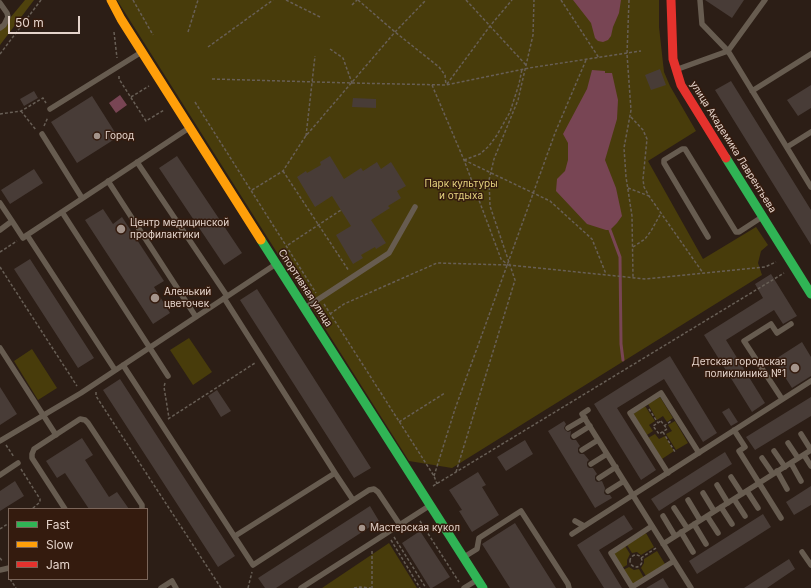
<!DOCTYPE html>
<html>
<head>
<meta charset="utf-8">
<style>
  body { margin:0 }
  #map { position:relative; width:811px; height:588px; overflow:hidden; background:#2c1e16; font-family:Inter,sans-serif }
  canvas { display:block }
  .legend { position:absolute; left:8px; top:508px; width:140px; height:72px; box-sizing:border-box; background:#341b0e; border:1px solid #7a6559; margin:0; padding:5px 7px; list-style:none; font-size:12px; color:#e4d3ca }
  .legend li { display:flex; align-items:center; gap:8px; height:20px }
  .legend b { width:20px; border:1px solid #7a6559 }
  .scale { position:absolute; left:8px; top:16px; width:72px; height:18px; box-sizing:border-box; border:2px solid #e4d3ca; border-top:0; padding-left:5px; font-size:12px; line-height:14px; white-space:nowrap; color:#e4d3ca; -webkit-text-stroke:3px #341b0e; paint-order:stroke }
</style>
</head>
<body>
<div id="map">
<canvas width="811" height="588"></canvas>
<ul class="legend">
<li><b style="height:5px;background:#30b455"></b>Fast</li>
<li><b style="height:5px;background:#ff9f0a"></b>Slow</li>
<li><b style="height:5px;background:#e5322d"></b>Jam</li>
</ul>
<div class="scale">50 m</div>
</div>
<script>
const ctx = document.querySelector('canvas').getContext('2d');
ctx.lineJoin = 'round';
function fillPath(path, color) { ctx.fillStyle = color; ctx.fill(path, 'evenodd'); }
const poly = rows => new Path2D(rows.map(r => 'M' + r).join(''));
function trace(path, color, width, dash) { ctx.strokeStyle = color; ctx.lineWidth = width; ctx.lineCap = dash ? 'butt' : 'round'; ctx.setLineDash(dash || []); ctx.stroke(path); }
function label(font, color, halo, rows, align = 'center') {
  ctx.font = font + ' Inter,sans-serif'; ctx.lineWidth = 3; ctx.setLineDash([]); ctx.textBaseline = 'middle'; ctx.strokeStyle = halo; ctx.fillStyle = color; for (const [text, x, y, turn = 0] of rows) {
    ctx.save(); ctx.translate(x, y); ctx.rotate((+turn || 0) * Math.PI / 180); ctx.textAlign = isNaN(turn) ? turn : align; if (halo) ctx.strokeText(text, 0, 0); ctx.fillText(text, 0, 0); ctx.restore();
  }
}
fillPath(poly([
  [117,0,659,0,659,27,664,72,670,86,696,131,648,161,703,259,756,227,768,245,761,251,758,263,762,275,452,468,409,461],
  [189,338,212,372,193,385,170,350],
  [32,349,57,388,38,400,14,361],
  [660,397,673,418,667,422,663,416,657,420,648,404],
  [645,406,655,421,649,425,653,431,647,435,633,414],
  [675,421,688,443,676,450,666,434,672,431,668,425],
  [655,434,659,439,665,436,674,451,662,459,648,438],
  [646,533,654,547,641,555,637,552,632,553,627,545],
  [389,543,417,588,322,588],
  [625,546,630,554,627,560,627,565,622,568,613,554],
  [657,551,665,564,646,576,641,568,644,563,644,559],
  [629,567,634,570,639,569,644,578,632,585,623,570]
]), '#483c0b');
fillPath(poly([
  [25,0,34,0,0,45,0,30]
]), '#4f420d');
fillPath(poly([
  [573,0,621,0,619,13,613,27,611,36,608,40,603,42,598,41,595,38,591,23],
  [592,70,605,71,605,73,612,73,618,100,617,119,605,160,616,188,622,216,617,223,610,230,606,230,587,224,556,191,557,179,565,171,568,160,568,143,563,134,587,89],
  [120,95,127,105,116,113,109,103]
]), '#784554');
trace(poly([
  [610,230,620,257,621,344,623,360]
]), '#784554', 3);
fillPath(poly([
  [705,0,744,0,732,18],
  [660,69,666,85,651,90,645,75],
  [731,81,811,210,811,245,715,90],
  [811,85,811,108,798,116,787,100],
  [34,91,38,98,24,106,20,99],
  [92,96,118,137,77,163,51,122],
  [353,98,376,99,376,108,352,107],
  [177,156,242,253,224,265,159,168],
  [330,156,344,179,361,168,363,171,377,162,381,169,391,162,406,186,397,191,401,198,388,206,390,208,371,220,386,243,376,249,375,247,361,255,363,258,353,264,336,235,351,226,332,196,315,207,297,177,306,171,307,173,321,165,320,162],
  [34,169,43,183,10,204,1,190],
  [103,209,113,224,122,217,164,281,154,287,170,313,153,324,85,220],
  [30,259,94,358,78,368,14,269],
  [771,274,797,316,783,324,774,310,726,340,765,403,752,412,704,335,763,298,755,284],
  [257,289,371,468,354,478,240,300],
  [802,342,811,357,811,376,792,388,774,360],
  [670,356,717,433,703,442,664,379,617,408,656,470,641,480,594,404],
  [120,379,235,556,218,567,103,390],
  [0,387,17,414,0,425],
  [217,390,231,411,221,417,208,396],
  [811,397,811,416,755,450,746,437],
  [729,408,738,422,731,426,722,412],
  [564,421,566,424,564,428,565,430,568,432,571,431,570,438,572,440,576,440,580,446,578,448,578,452,580,454,584,454,589,460,587,462,587,466,589,468,593,468,597,474,595,476,595,480,597,482,602,481,605,488,604,493,606,495,610,495,612,498,595,508,548,431],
  [82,438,93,455,85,460,109,497,117,492,129,509,89,509,65,473,57,478,46,461],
  [525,440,533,454,506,471,497,457],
  [725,452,732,464,659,511,651,499],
  [478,472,486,485,482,487,499,515,472,532,459,511,462,510,449,490],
  [15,481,24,496,0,511,0,491],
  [811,486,811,505,794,515,786,502],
  [370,506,379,521,276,588,265,588,258,578],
  [763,514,771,527,697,574,689,561],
  [624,515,633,529,599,550,622,588,604,588,577,545],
  [515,523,556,588,510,588,482,544],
  [420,531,450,577,432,588,430,588,402,543],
  [789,559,795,569,767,588,744,588],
  [663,578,669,588,646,588]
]), '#483c37');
trace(poly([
  [133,0,153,35],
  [286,0,320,17],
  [358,0,395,32,439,67,445,75,446,85],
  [466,0,526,65],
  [561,0,599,58],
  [629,0,627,54,631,110,624,148,626,177,632,216,633,277],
  [352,5,357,0],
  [114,32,117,58],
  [188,32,198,0],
  [208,47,273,0],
  [330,49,343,58,352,83],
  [0,54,41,0],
  [119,76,119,79,146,121,164,110],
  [212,79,352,83,446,85,529,68,641,51],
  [447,84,490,26,512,0],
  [432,85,464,160,501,259,508,265],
  [131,97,149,86],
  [195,102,316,293],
  [21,111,36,130],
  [0,114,21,111,43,98,46,103],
  [631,117,643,130,647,139,643,179,644,187,649,196,703,273],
  [44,126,48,117],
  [306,136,315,56],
  [464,160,550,201,592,239,606,274],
  [464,160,480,154,489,146,497,135,510,112,519,84,522,69],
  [283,171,349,271],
  [628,188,649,196],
  [252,190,283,171,305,137,395,32,426,0],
  [288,245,341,210],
  [633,247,645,239,651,231,661,213],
  [0,252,17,241],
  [0,267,77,386],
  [324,304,434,476,437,484],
  [330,314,344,304,437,263,508,265,646,279,765,267,776,262],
  [165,383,164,387,169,418],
  [96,392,96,396,221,588],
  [649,409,658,423],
  [168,419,255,363],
  [661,421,667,429,659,434,653,426,661,421],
  [399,422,445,393],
  [664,426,671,421],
  [663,432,675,452],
  [6,445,14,457],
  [21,469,40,499,40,502,32,509],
  [456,472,515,280,490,206,489,180,494,159,518,100,533,35,534,0],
  [434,476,455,409,555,133,586,60],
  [433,486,784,273],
  [420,521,459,582],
  [0,529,9,523],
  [394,537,426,588],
  [391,540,420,588],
  [372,551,372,588],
  '630 561a6 6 0 1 1 12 0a6 6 0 1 1-12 0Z',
  [0,558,3,562],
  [641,558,656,548],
  [10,579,16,588],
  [248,588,252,572],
  [354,588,360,587,371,588]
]), '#685f56', 1.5, [3, 2]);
trace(poly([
  [700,0,702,24,728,51,811,187],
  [0,3,7,13,8,17,4,25,0,28],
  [678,69,728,51,765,0],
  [752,91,811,54],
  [50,109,140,53],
  [42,134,82,198],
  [787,147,811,132],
  [137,162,227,296],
  [108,181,196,317],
  [0,203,12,221],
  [62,212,168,376],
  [0,230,12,221,23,238,27,235],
  [708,237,664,163,664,160,682,149,685,149,736,232,739,232,762,217],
  [224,298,335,473,235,536],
  [305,308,389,253,415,207],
  [0,348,56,435],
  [123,365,253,565,369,490,374,489,378,492,400,525],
  [115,370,27,235,189,128],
  [782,399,744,341,771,324,777,333,791,324],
  [588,410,582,414,691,588],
  [568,428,585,418],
  [734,430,745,447,739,451,781,518],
  [801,434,811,450],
  [574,436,590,426],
  [0,441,81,393,276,264],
  [788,443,798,458],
  [582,450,598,440],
  [774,451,785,467],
  [804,455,811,466],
  [762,458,773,474],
  [791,463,801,481],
  [591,464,607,454],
  [777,471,787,489],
  [335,473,353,500],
  [668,473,630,413,661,393,699,453],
  [0,475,18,463],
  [731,477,742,494],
  [599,478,616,467],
  [717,485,728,503],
  [608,491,624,481],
  [747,491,758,508],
  [703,493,714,511],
  [734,499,745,516],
  [688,500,700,520],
  [721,507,732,524],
  [674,508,687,528],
  [65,509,32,458,32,454,34,449,80,419,85,420,88,423,142,505,142,509],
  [663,516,675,536],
  [707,516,718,533],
  [575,521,584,526],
  [694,524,706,544],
  [652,526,611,553,632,587,674,561],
  [681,532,693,552],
  [572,534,811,381],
  [663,544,811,450],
  [802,552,811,565],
  [464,557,477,549,479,538,521,511,568,584,569,588],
  [0,570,9,568],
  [161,588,172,581,176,588],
  [301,588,429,506],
  [464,588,477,580]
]), '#675c50', 5.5);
trace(poly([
  [726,158,811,294],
  [261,240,483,588]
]), '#30b455', 9);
trace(poly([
  [111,0,121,19,261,240]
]), '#ff9f0a', 9);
trace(poly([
  [671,0,673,59,681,85,726,158]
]), '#e5322d', 9);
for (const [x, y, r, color] of [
  [97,136,4,"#a4948b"],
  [121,229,5,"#a4948b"],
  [155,298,5,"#a4948b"],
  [795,368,5,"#a4948b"],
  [362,528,4,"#a4948b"]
]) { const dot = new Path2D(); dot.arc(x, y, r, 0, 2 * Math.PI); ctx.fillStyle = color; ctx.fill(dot); trace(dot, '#341b0e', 1.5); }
label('10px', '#e4d3ca', '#341b0e', [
  ["Город",105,136],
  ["Центр медицинской",130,223],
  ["профилактики",130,235],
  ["Аленький",164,292],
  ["цветочек",164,304],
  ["Детская городская",786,362,"right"],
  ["поликлиника №1",786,374,"right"],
  ["Мастерская кукол",370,528]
], 'left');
label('10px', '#e4d3ca', '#341b0e', [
  ["улица Академика Лаврентьева",733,147,58],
  ["Спортивная улица",305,288,57]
]);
label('10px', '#e6d37f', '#341b0e', [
  ["Парк культуры",461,184],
  ["и отдыха",461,196]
]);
</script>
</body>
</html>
